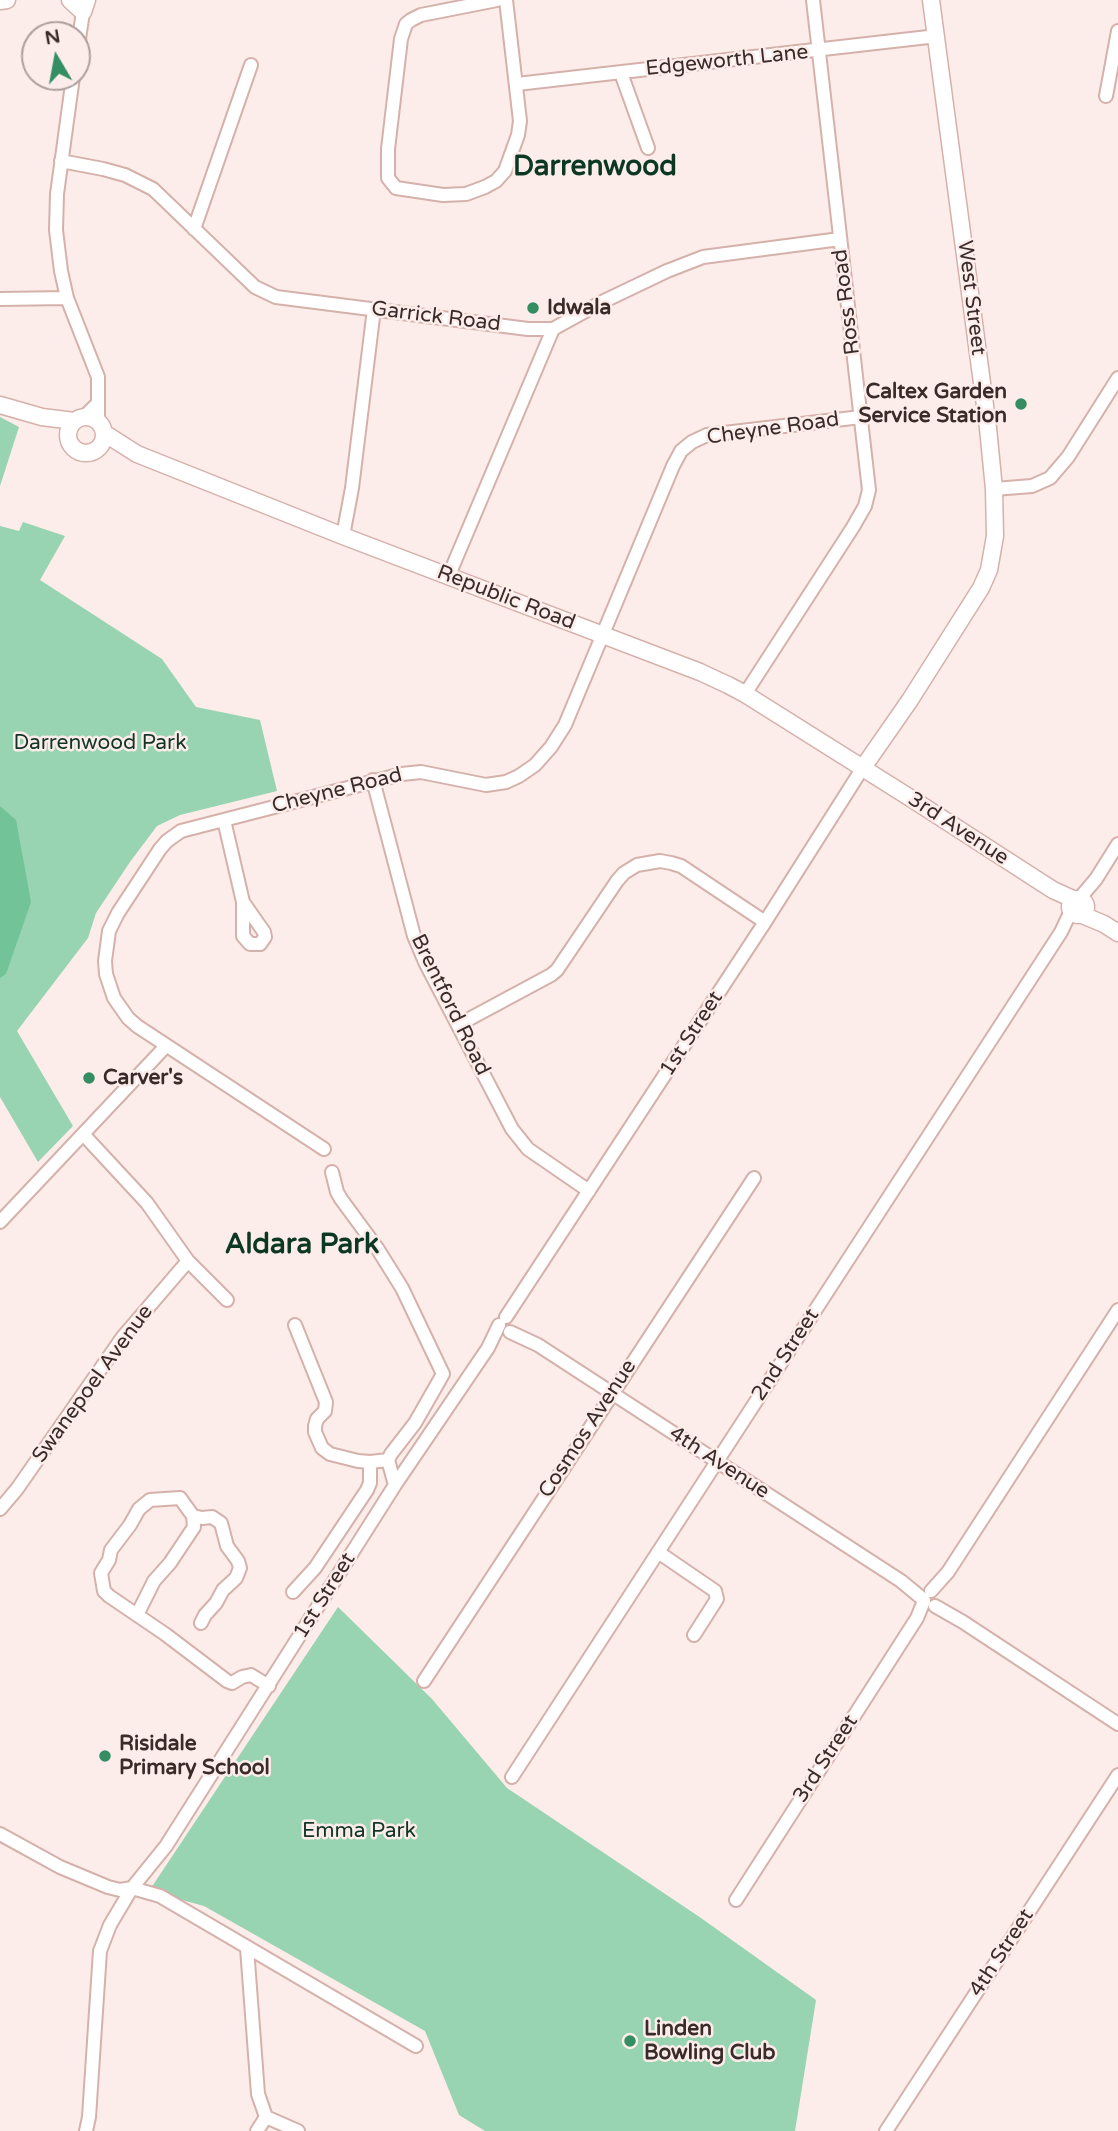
<!DOCTYPE html>
<html>
<head>
<meta charset="utf-8">
<style>
  body { margin:0 }
  #map { position:relative; width:1118px; height:2131px; overflow:hidden; background:#fcedea; font-family:"Varela Round",sans-serif }
  canvas { display:block }
  .north { position:absolute; left:21px; top:21px; width:70px; height:70px; box-sizing:border-box; background:#fcedea; border:2px solid #ae9f9d; border-radius:50%; rotate:350deg; font-size:19px; font-weight:700; line-height:28px; text-align:center; color:#392b29 }
  .north::after { content:''; display:block; margin:auto; width:24px; height:32px; background:#358e63; clip-path:polygon(50% 0,100% 100%,50% 72%,0 100%) }
</style>
</head>
<body>
<div id="map">
<canvas width="1118" height="2131"></canvas>
<div class="north">N</div>
</div>
<script>
const ctx = document.querySelector('canvas').getContext('2d');
ctx.lineJoin = 'round';
function fillPath(path, color) { ctx.fillStyle = color; ctx.fill(path, 'evenodd'); }
const poly = rows => new Path2D(rows.map(r => 'M' + r).join(''));
function trace(path, color, width, dash) { ctx.strokeStyle = color; ctx.lineWidth = width; ctx.lineCap = dash ? 'butt' : 'round'; ctx.setLineDash(dash || []); ctx.stroke(path); }
function label(font, color, halo, rows, align = 'center') {
  ctx.font = font + ' "Varela Round",sans-serif'; ctx.lineWidth = 5; ctx.setLineDash([]); ctx.textBaseline = 'middle'; ctx.strokeStyle = halo; ctx.fillStyle = color; for (const [text, x, y, turn = 0] of rows) {
    ctx.save(); ctx.translate(x, y); ctx.rotate((+turn || 0) * Math.PI / 180); ctx.textAlign = isNaN(turn) ? turn : align; if (halo) ctx.strokeText(text, 0, 0); ctx.fillText(text, 0, 0); ctx.restore();
  }
}
fillPath(poly([
  [0,417,19,427,0,486],
  [23,522,65,536,40,580,162,659,196,707,260,720,277,791,180,815,157,826,130,862,96,913,88,938,17,1031,73,1126,38,1162,0,1097,0,526,19,531],
  [338,1607,432,1699,507,1788,701,1918,816,2000,795,2131,485,2131,459,2115,425,2031,204,1906,149,1891]
]), '#98d3b2');
fillPath(poly([
  [0,806,16,820,31,902,6,974,0,978]
]), '#73c398');
const street = poly([
  [497,0,421,15,411,20,406,24,401,39,388,149,388,178,396,188,443,195,466,194,485,187,496,181,505,171,518,135,520,121,506,0],
  [77,52,83,12,82,4],
  [621,73,648,148],
  [73,77,57,194,56,230,61,271,67,298,98,377,98,421],
  [517,84,937,36],
  [1106,96,1118,31],
  [61,161,103,169,125,175,153,189,255,287,276,297,528,329,553,329,600,303,667,271,703,257,840,239],
  [194,229,251,65],
  [0,299,67,298],
  [84,417,98,403],
  [994,489,1032,486,1050,478,1068,457,1118,378],
  [343,536,352,488,374,309],
  [449,575,553,329],
  [745,694,853,527,865,506,869,490,813,0],
  [373,780,414,936,425,962,512,1129,528,1149,589,1191],
  [224,820,243,902,264,932,265,937,260,944,250,944,243,936,243,902],
  [1079,899,1096,879,1118,844],
  [458,1025,551,975,557,970,617,881,624,873,637,865,660,861,671,863,681,866,765,922],
  [83,1134,147,1203,188,1261,227,1300],
  [324,1149,137,1026,128,1018,114,998,106,974,105,961,109,931,118,913,160,849,167,841,181,831,402,774,421,772,486,785,506,782,519,776,535,765,551,747,565,725,673,466,681,451,692,442,707,435,861,417],
  [332,1172,337,1192,341,1199,377,1248,402,1288,443,1374,415,1423,391,1454,388,1460,395,1485],
  [0,1222,166,1046],
  [506,1317,765,922,862,769],
  [295,1325,326,1402,325,1411,317,1419,315,1426,315,1432,322,1448,330,1454,358,1461,370,1462,388,1460],
  [510,1332,538,1345,901,1581,924,1600],
  [0,1509,17,1489,122,1338,188,1261],
  [193,1516,202,1518,212,1517,221,1523,227,1546,238,1561,240,1568,236,1578,223,1590,216,1603,205,1615,201,1623],
  [658,1552,715,1591,717,1599,694,1635],
  [931,1591,948,1572,1118,1310],
  [293,1592,315,1568,367,1490,370,1483,370,1462],
  [935,1606,963,1622,1118,1724],
  [137,1615,154,1581,170,1563,194,1527,193,1516,180,1498,150,1500,139,1509,130,1525,111,1550,109,1560,101,1573,104,1591,109,1596,165,1634,227,1681,232,1683,242,1677,251,1675,269,1686],
  [424,1681,754,1178],
  [512,1777,1061,932,1071,911],
  [0,1834,60,1867,108,1887,120,1890,132,1888,160,1896,416,2046],
  [736,1900,917,1618,924,1601],
  [247,1948,258,2094,266,2117,257,2131],
  [266,2117,298,2131],
  [86,2131,89,2117,100,1951,110,1925,132,1888,166,1846,395,1485,488,1348,499,1325],
  [886,2131,1118,1775]
]);
const secondary = poly([
  [70,0,83,12,87,0],
  [0,1,7,0],
  [0,405,42,417,74,421],
  '68 435a18 18 0 1 1 36 0a18 18 0 1 1-36 0Z',
  [104,433,137,454,343,536,700,672,728,685,745,694,912,799,1053,890,1075,900],
  [862,769,910,700,981,588,989,570,995,536,994,489,988,428,931,0],
  '1070 907a8 8 0 1 1 16 0a8 8 0 1 1-16 0Z',
  [1080,914,1104,924,1118,933]
]);
trace(street, '#d5b1ab', 16);
trace(secondary, '#d5b1ab', 19);
trace(street, '#fff', 12);
trace(secondary, '#fff', 16);
for (const [x, y, r, color] of [
  [533,308,7,"#358e63"],
  [1021,404,7,"#358e63"],
  [89,1078,7,"#358e63"],
  [105,1756,7,"#358e63"],
  [630,2041,7,"#358e63"]
]) { const dot = new Path2D(); dot.arc(x, y, r, 0, 2 * Math.PI); ctx.fillStyle = color; ctx.fill(dot); trace(dot, '#fcedea', 2.5); }
label('21px', '#392b29', '#fcedea', [
  ["Edgeworth Lane",727,61,-6],
  ["West Street",971,298,83],
  ["Ross Road",847,302,-97],
  ["Garrick Road",436,317,7],
  ["Cheyne Road",773,429,-8],
  ["Republic Road",506,598,21],
  ["Cheyne Road",337,791,-14],
  ["3rd Avenue",958,829,33],
  ["Brentford Road",450,1005,64],
  ["1st Street",692,1034,-57],
  ["2nd Street",786,1355,-57],
  ["Swanepoel Avenue",93,1384,-54],
  ["Cosmos Avenue",588,1429,-57],
  ["4th Avenue",719,1463,33],
  ["1st Street",325,1596,-58],
  ["3rd Street",826,1759,-57],
  ["4th Street",1002,1953,-57]
]);
label('bold 21px', '#392b29', '#fcedea', [
  ["Idwala",547,308],
  ["Caltex Garden",1007,392,"right"],
  ["Service Station",1007,416,"right"],
  ["Carver's",103,1078],
  ["Risidale",119,1744],
  ["Primary School",119,1768],
  ["Linden",644,2029],
  ["Bowling Club",644,2053]
], 'left');
label('21px', '#123625', '#fcedea', [
  ["Darrenwood Park",100,743],
  ["Emma Park",359,1831]
]);
label('bold 28px', '#0b3723', '#fcedea', [
  ["Darrenwood",595,168],
  ["Aldara Park",302,1246]
]);
</script>
</body>
</html>
